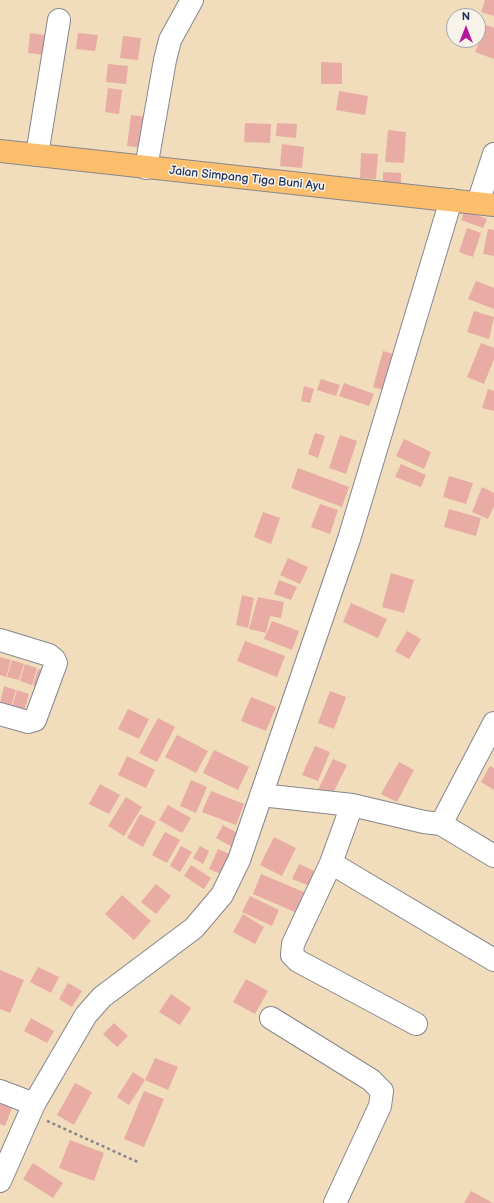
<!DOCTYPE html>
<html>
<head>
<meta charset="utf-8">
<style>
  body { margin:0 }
  #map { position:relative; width:494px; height:1203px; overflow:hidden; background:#f1dcbc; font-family:"Balsamiq Sans",sans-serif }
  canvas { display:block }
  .north { position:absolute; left:446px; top:8px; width:40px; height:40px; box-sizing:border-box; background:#f7f3e8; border:1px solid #9fa5b1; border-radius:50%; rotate:0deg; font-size:11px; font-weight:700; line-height:16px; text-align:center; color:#1b2f5e }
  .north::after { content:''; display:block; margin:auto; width:14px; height:18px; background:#b5179e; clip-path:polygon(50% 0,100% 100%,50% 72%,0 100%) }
</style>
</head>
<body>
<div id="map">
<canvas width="494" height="1203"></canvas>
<div class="north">N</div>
</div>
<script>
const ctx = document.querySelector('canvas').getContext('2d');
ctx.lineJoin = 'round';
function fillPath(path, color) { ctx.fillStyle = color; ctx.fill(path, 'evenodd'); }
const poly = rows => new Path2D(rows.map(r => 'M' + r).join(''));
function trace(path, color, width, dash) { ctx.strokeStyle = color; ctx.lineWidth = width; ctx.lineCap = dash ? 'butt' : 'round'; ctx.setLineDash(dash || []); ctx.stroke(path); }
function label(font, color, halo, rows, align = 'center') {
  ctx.font = font + ' "Balsamiq Sans",sans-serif'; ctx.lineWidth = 3; ctx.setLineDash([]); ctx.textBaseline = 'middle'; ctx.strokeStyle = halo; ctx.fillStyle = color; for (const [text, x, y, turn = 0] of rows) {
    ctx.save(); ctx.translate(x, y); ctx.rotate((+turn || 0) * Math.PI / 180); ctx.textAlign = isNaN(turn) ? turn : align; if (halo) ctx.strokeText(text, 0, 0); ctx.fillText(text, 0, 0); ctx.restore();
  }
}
fillPath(poly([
  [485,0,494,0,494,16,481,12],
  [486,25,494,28,494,59,475,52],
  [30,33,52,36,51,56,28,53],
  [78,33,98,35,95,51,76,49],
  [123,36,141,38,138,60,120,58],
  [321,62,342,63,342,84,321,84],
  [108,64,128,66,126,84,106,82],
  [108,88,122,90,119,114,105,112],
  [339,91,368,96,365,115,336,110],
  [131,115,148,117,144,148,127,146],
  [245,123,271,124,270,143,244,142],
  [277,123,297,124,296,138,276,136],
  [388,130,406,132,404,163,385,162],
  [282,144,304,147,302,168,280,166],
  [361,153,378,154,376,179,360,178],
  [383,172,401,173,401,184,383,183],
  [465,210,487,219,483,228,461,220],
  [467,228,481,233,473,257,459,252],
  [488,229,494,230,494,256,483,254],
  [476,281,494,288,494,309,468,299],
  [474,311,494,317,489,339,467,332],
  [481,343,494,348,494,359,484,384,467,377],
  [383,351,397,355,387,391,373,387],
  [321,379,340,385,336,396,317,390],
  [344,383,374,394,369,406,339,396],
  [304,386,314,389,310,403,301,401],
  [488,389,494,391,494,411,482,408],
  [315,433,325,436,318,458,308,454],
  [340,435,357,441,346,474,329,468],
  [404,439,431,452,424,469,396,456],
  [401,464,426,475,421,487,395,477],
  [298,468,349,487,342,507,291,488],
  [449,476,473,483,466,504,443,497],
  [482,487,494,493,494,506,488,519,472,512],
  [320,504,338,510,330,534,311,527],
  [449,509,481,518,476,536,444,527],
  [263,512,280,518,271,544,254,537],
  [288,558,308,567,300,584,280,575],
  [391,573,414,580,404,613,382,607],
  [279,580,297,587,291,600,274,594],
  [242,595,254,598,248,628,236,625],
  [258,597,284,602,281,618,270,616,266,633,249,629],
  [351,603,387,619,378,638,343,622],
  [272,621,299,631,292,650,264,639],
  [407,631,421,639,409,659,395,651],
  [245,641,285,656,277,677,237,661],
  [0,657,11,660,6,677,0,675],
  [12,660,24,664,19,680,7,677],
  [25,664,37,668,32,685,20,681],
  [38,669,50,672,45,689,33,685],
  [4,686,16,690,11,707,0,703],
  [17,690,29,694,24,711,12,707],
  [330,691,346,697,334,729,318,723],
  [251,697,276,707,266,731,241,721],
  [128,709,149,719,139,739,118,729],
  [158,718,175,727,157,762,139,753],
  [177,735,208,751,196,773,165,757],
  [315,746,330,752,318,781,302,775],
  [214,750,249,767,238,790,203,773],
  [127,756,155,770,146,788,118,775],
  [333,759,347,765,331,797,318,790],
  [399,762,414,770,397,802,381,794],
  [490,766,494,768,494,790,481,782],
  [191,780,207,787,196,813,180,806],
  [100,784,120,795,109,814,89,804],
  [211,791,244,804,236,825,202,812],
  [126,797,142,807,124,836,108,826],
  [168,805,191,818,182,833,159,820],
  [140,814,156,822,143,847,127,838],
  [223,825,241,835,234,848,216,838],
  [165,832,180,840,167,863,152,855],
  [274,837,296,848,282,876,260,865],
  [181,846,192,852,180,872,170,866],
  [200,846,209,851,203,864,193,858],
  [218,849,239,858,230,878,209,869],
  [299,864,321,874,315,888,292,879],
  [191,865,211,878,204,889,184,876],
  [261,874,311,895,302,915,253,894],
  [156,884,171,896,156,914,141,902],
  [122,895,151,921,134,940,105,914],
  [250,896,279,910,272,926,242,912],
  [243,914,264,927,255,944,233,932],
  [38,967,59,977,51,993,30,982],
  [0,970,24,980,10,1013,0,1009],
  [246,979,268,991,255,1014,233,1002],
  [68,983,82,991,72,1007,59,999],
  [171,994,191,1008,180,1025,159,1012],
  [31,1018,54,1031,47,1043,24,1031],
  [114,1023,128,1036,117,1047,103,1034],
  [155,1058,178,1067,168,1090,145,1080],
  [133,1072,145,1080,129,1105,117,1097],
  [75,1083,92,1092,74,1125,57,1115],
  [144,1091,164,1099,144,1147,124,1139],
  [0,1100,14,1103,5,1126,0,1124],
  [70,1140,104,1153,94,1181,59,1168],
  [33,1163,63,1183,53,1198,23,1179],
  [471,1191,493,1203,464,1203]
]), '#e8aca4');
const minor = poly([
  [37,155,59,20],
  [146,168,165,60,170,40,192,0],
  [478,203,494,154],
  [0,640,49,655,54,659,56,663,35,720,28,722,0,714],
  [261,795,352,805,424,822,441,824,494,856],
  [352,805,331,863,293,944,292,955,298,961,416,1024],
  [441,824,494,723],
  [331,863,494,960],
  [271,1018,371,1080,382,1091,380,1106,335,1203],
  [0,1091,34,1104],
  [0,1181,34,1104,86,1015,102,997,194,928,222,895,239,860,349,539,451,200]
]);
const major = poly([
  [0,151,494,205]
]);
trace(minor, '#86868d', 24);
trace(major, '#86868d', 24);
trace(poly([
  [47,1121,140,1163]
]), '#86868d', 2.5, [3, 3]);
trace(minor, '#fff', 22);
trace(major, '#fabe6d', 22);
label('12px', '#1b2f5e', '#f7f3e8', [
  ["Jalan Simpang Tiga Buni Ayu",247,179,6]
]);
</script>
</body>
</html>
